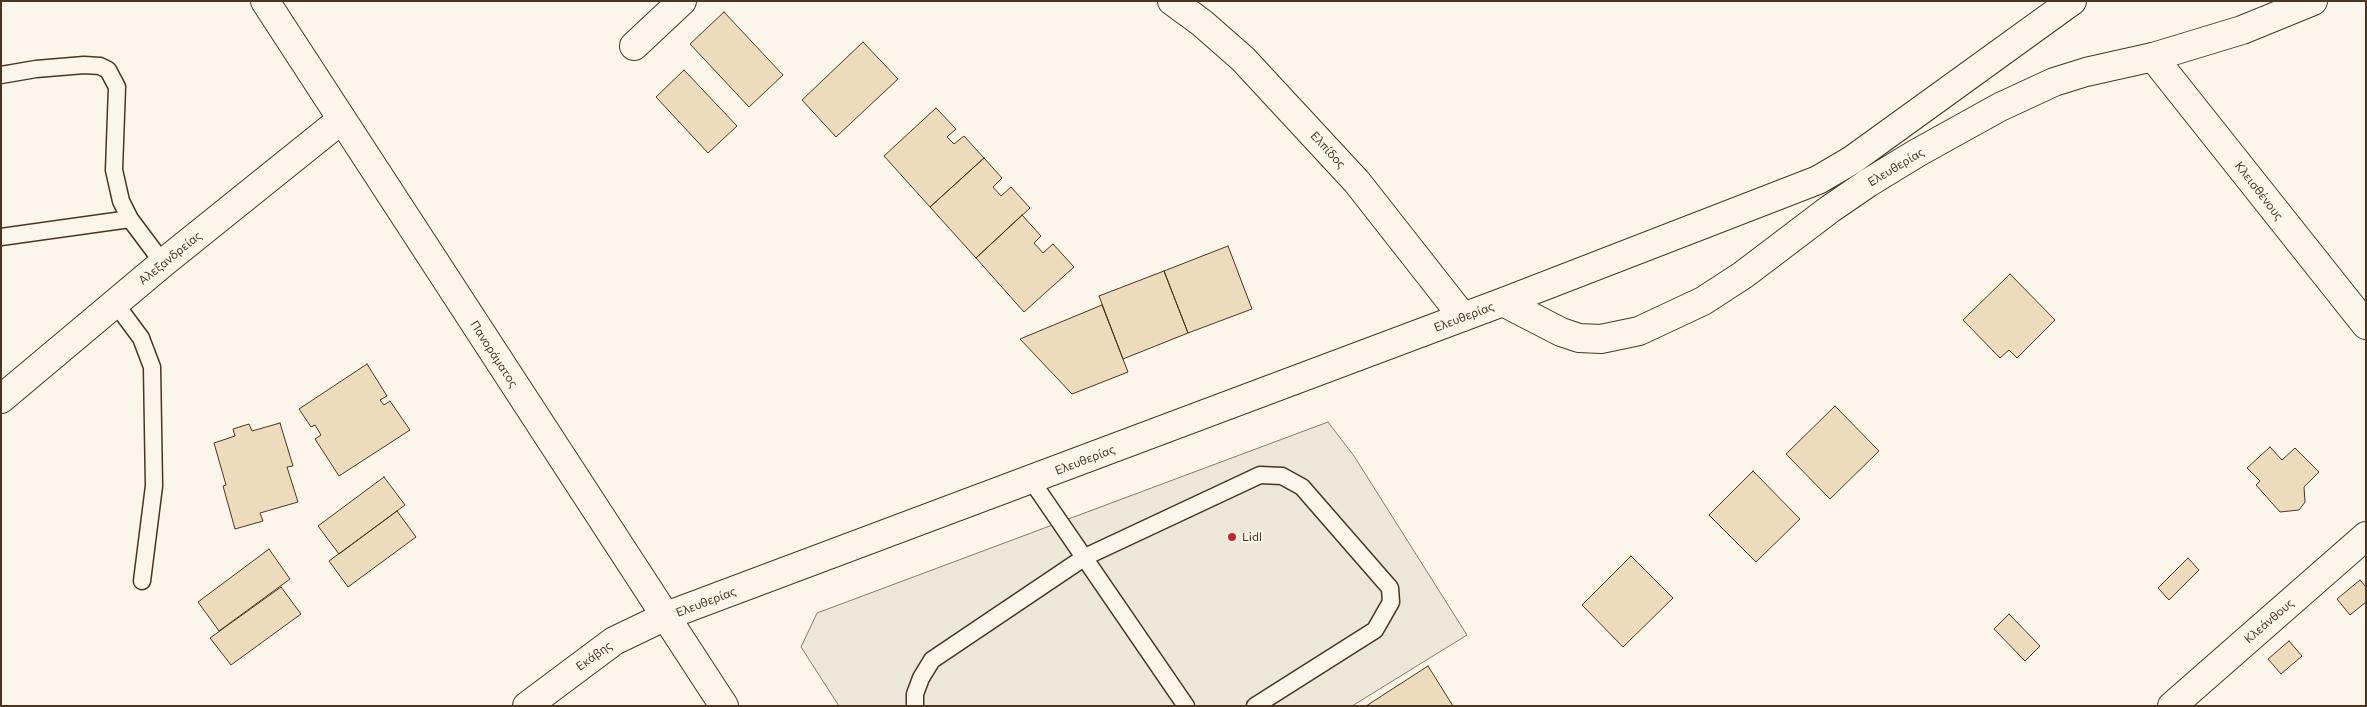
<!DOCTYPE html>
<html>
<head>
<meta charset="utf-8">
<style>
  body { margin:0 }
  #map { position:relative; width:2367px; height:707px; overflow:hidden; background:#fbf6e9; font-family:Commissioner,sans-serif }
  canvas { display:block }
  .frame { position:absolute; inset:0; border:2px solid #4a3520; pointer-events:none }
</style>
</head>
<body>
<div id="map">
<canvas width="2367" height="707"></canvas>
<div class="frame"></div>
</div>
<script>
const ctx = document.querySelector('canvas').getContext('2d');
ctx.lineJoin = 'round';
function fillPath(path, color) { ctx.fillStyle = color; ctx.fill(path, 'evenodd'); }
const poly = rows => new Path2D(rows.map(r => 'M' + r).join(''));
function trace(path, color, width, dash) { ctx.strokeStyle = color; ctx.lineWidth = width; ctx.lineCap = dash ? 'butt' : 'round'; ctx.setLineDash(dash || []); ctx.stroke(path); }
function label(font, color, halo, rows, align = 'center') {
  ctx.font = font + ' Commissioner,sans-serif'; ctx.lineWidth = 4; ctx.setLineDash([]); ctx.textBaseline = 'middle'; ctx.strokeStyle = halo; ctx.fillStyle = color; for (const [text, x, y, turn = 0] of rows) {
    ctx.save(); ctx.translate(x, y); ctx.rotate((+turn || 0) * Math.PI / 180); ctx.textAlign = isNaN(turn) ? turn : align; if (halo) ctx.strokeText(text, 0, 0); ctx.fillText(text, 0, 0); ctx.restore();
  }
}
const parking = poly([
  [1328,422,1354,456,1467,635,1352,706,839,706,801,647,817,613,1328,422]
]);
fillPath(parking, '#ede7d9');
trace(parking, '#887966', 1);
const building = poly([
  [724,12,783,75,749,107,690,44,724,12],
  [863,42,898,79,836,137,802,100,863,42],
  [684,70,737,126,708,153,656,97,684,70],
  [936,108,956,129,947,137,954,144,964,136,984,158,930,207,884,156,936,108],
  [984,158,1002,178,993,187,1001,196,1011,187,1030,208,976,258,930,207,984,158],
  [1022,215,1041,236,1034,243,1043,253,1053,244,1074,267,1024,312,976,258,1022,215],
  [1228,246,1252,309,1188,333,1164,271,1228,246],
  [1164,271,1188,333,1123,359,1099,296,1164,271],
  [2010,274,2055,320,2017,358,2009,350,2000,358,1963,320,2010,274],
  [1102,305,1128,372,1072,394,1020,339,1102,305],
  [367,364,387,396,380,400,384,405,390,401,410,430,339,476,315,439,321,435,315,425,311,427,299,409,367,364],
  [1835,406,1879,451,1830,499,1786,454,1835,406],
  [280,423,293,466,287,467,298,502,260,513,263,521,235,529,223,486,226,485,214,443,235,436,233,429,249,424,252,431,280,423],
  [2270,447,2282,460,2295,448,2319,472,2304,487,2305,502,2299,510,2280,512,2256,485,2260,481,2247,468,2270,447],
  [1753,471,1800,519,1756,562,1709,515,1753,471],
  [384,477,405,505,339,554,318,526,384,477],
  [397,511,416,537,348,587,329,561,397,511],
  [269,549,290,579,219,631,198,602,269,549],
  [1631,556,1673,598,1623,647,1582,605,1631,556],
  [2188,558,2199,570,2169,600,2158,588,2188,558],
  [2360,580,2366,587,2366,602,2350,615,2337,599,2360,580],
  [281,587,301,614,231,665,210,638,281,587],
  [2009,614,2040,646,2025,661,1994,629,2009,614],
  [2289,641,2302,656,2281,674,2268,659,2289,641],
  [1428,666,1453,706,1366,706,1428,666]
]);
fillPath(building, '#ecdcbc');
trace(building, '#4a3520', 1);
const service = poly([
  [1,75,36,69,84,65,100,66,108,70,117,87,114,170,121,201,130,219,163,263],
  [1,237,130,219],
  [115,303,141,338,152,367,154,486,142,581],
  [1031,480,1186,706],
  [915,706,915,694,921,678,932,660,1085,557,1260,475,1282,476,1302,487,1390,588,1391,602,1375,630,1255,706]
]);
const minor = poly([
  [1172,1,1202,23,1243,59,1357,182,1463,317],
  [634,46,682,1],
  [2153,57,2366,325],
  [1,399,163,263,341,120],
  [527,706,614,641,666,616],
  [2172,706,2366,536]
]);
const tertiary = poly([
  [1503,302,1561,332,1579,338,1601,339,1639,331,1703,301,1743,275,1830,209,1868,183,1917,153,2000,107,2054,82,2086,72,2153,57,2242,30,2313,1],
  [666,616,1503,302,1818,180,1852,160,2072,1]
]);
const secondary = poly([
  [265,1,724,706]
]);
trace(service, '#4a3520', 19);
trace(minor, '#4a3520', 30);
trace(tertiary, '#4a3520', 30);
trace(secondary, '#4a3520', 30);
trace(service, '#fbf6e9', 16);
trace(minor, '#fbf6e9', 28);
trace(tertiary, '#fbf6e9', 28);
trace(secondary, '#fbf6e9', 28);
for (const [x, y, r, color] of [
  [1232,537,5,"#c62828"]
]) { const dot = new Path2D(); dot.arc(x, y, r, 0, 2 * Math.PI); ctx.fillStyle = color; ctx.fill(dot); trace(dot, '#fbf6e9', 2); }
label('12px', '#4a3520', '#fbf6e9', [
  ["Ελπίδος",1328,150,47],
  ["Ελευθερίας",1896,167,-31],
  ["Κλεισθένους",2259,191,52],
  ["Αλεξανδρείας",170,258,-39],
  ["Ελευθερίας",1464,317,-21],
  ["Πανοράματος",494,354,57],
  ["Ελευθερίας",1085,460,-21],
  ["Ελευθερίας",706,602,-21],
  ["Κλεάνθους",2269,621,-41],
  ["Εκάβης",594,656,-36]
]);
label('12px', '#4a3520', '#fbf6e9', [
  ["Lidl",1242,537]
], 'left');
</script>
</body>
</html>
